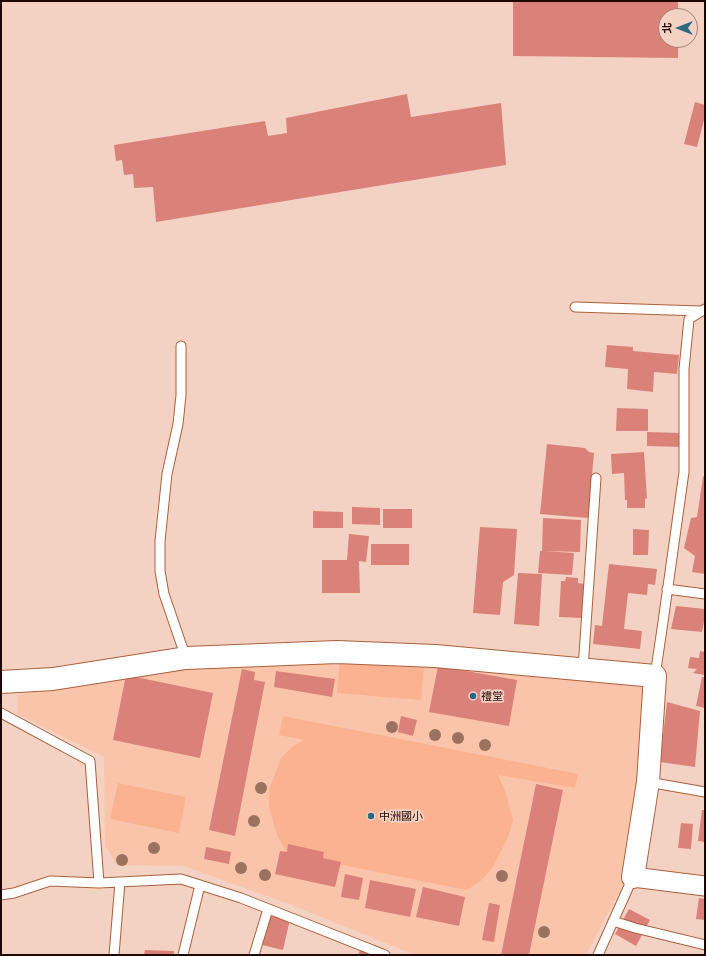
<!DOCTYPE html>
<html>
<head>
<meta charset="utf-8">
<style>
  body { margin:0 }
  #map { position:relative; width:706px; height:956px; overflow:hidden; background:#f4d2c3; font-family:Ubuntu,"Noto Sans TC",sans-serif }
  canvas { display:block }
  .frame { position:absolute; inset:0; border:2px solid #210600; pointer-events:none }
  .north { position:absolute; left:658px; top:8px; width:40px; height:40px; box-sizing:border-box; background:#f4d2c3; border:1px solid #a08075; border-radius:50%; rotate:270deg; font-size:11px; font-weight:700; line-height:16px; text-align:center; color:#210600 }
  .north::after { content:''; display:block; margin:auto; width:14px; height:18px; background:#2c6980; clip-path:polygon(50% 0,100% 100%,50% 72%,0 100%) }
</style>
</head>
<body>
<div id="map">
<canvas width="706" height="956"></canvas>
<div class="frame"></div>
<div class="north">北</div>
</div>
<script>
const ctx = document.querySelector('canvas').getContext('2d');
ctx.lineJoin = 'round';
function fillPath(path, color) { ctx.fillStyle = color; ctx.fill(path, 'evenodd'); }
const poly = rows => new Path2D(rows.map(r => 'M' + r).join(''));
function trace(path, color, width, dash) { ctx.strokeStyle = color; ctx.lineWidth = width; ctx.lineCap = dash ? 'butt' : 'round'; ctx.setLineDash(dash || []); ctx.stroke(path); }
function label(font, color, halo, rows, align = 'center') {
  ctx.font = font + ' Ubuntu,"Noto Sans TC",sans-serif'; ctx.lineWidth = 3.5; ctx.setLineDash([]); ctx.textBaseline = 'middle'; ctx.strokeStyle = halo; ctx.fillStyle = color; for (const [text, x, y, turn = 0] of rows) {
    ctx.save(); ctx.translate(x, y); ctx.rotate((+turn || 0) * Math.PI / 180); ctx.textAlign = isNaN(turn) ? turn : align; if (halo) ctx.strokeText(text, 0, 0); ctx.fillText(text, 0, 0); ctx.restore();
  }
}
fillPath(poly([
  [354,660,642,682,642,786,626,879,586,955,415,955,294,906,184,866,117,865,105,846,104,757,17,714,18,695,185,665]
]), '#fac4ab');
fillPath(poly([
  [341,647,425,654,421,700,337,693],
  [283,716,578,774,575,788,498,775,505,791,513,819,509,835,494,865,482,880,466,890,288,854,278,837,274,825,269,806,269,790,281,758,292,747,304,740,279,735],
  [118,783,186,797,179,833,110,819]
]), '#fbb291');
fillPath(poly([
  [513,1,678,1,678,16,666,16,666,40,678,40,678,58,513,56],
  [407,94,411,117,501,103,506,165,156,222,153,187,134,188,133,174,124,175,122,160,116,161,114,145,265,121,268,136,287,133,286,118],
  [695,102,705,105,705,116,697,147,684,144],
  [607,345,633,347,633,351,679,355,677,374,654,372,653,392,627,389,628,369,605,367],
  [617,408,648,409,648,431,616,431],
  [647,432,682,433,682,447,647,446],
  [547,444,585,448,589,452,594,453,588,518,540,514],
  [644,452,647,498,645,499,645,508,627,508,627,500,625,500,624,473,612,474,611,454],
  [705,475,705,574,692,572,695,556,684,548,691,518,697,517,703,477],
  [352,507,380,508,380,525,352,524],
  [383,509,412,509,412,528,383,528],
  [313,511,343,512,343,528,313,528],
  [543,518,581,520,580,552,544,551,574,553,572,575,538,573,540,551,542,551],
  [480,527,517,529,514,575,503,582,500,615,473,613],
  [633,529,649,530,648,555,633,555],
  [349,534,369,536,366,562,359,561,360,593,322,593,322,560,347,560],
  [371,544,409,544,409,565,371,565],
  [609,564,657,569,655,585,648,584,647,595,628,593,624,629,642,631,640,649,593,644,595,625,602,626],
  [518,573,542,574,539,626,514,624],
  [566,577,578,578,578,583,585,584,583,618,559,617,561,581,565,581],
  [676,606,705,609,705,617,702,632,671,629],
  [700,651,705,652,705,675,693,673,697,669,688,668,690,657,699,658],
  [438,666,517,680,509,726,429,712],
  [242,669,255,672,254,680,265,682,235,836,209,830],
  [276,671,335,679,332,697,274,687],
  [126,675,213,693,200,758,113,740],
  [702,677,705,677,705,708,696,706],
  [667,702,700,711,695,767,660,762],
  [401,716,417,720,413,736,398,732],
  [536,784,563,790,529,955,501,955],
  [702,810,705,810,705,842,698,841],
  [681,823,693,824,691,849,678,848],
  [288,844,324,852,323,858,341,862,335,887,275,874,280,851,287,852],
  [206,847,231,852,229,864,204,859],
  [345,874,363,878,359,900,341,897],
  [370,880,416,889,410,917,365,908],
  [423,887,465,897,459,926,416,917],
  [699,898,705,899,705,920,696,919],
  [489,903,500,905,494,942,482,940],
  [629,909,650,920,636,946,615,934],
  [270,910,291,915,283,950,262,945],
  [364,941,385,949,383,955,358,955],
  [145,950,174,951,174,955,144,955]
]), '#da827a');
const lane = poly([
  [575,307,701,311],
  [181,346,181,395,178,424,167,474,160,541,160,571,164,594,186,658],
  [667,589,705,594],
  [583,669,596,478],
  [655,676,663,622,684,472,684,369,689,319,705,309],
  [1,713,90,761,99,883,181,879,241,898,385,955],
  [648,782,705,792],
  [1,895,14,893,50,881,99,883],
  [613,921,635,928,705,945],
  [114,955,120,882],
  [183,955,200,885],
  [254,955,268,909],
  [598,955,633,877]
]);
const street = poly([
  [633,877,705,886]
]);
const secondary = poly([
  [1,682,53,679,186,658,337,652,435,656,655,676,648,782,633,877]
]);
trace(lane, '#ab603b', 11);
trace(street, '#ab603b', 21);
trace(secondary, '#ab603b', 24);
trace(lane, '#fff', 9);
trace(street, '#fff', 19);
trace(secondary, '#fff', 22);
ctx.fillStyle = '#9a725d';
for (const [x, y] of [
  [392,727],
  [435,735],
  [458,738],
  [485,745],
  [261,788],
  [254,821],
  [154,848],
  [122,860],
  [241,868],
  [265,875],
  [502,876],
  [544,932]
]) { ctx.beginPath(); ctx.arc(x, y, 6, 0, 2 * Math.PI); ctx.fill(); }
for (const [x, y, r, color] of [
  [473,696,4,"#2c6980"],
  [371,816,4,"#2c6980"]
]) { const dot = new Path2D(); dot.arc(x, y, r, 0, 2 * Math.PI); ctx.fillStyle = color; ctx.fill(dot); trace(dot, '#f4d2c3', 1.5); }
label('11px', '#210600', '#f4d2c3', [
  ["禮堂",481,696],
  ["中洲國小",379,816]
], 'left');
</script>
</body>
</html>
